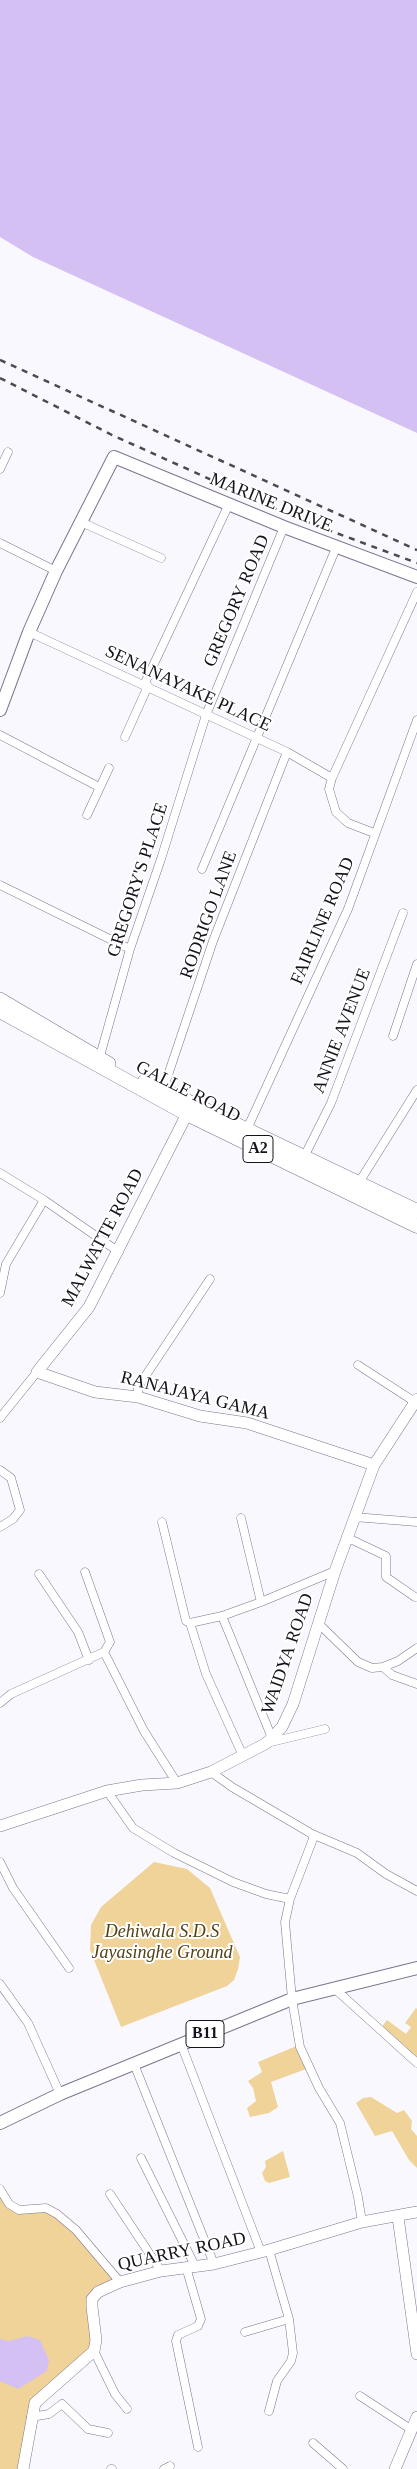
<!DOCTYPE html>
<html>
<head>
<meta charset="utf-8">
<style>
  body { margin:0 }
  canvas { display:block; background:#faf8ff }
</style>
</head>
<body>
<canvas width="417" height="2469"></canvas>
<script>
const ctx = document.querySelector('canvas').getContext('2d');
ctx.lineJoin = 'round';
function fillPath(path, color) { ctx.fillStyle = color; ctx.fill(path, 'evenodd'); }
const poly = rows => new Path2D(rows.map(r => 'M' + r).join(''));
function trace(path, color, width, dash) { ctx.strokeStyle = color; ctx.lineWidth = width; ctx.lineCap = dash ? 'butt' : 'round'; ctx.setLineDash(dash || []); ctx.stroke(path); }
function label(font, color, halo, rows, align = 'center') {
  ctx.font = font + ' "Times New Roman",serif'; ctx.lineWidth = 4; ctx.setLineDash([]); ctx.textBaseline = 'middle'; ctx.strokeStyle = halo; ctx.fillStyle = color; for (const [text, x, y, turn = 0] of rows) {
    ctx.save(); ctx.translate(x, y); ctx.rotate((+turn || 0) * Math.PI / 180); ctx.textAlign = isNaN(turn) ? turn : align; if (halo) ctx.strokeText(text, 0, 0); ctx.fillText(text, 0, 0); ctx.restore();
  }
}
fillPath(poly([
  [154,1862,187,1869,210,1888,240,1957,238,1969,234,1980,227,1986,121,2027,90,1950,91,1925,101,1907],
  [416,2008,417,2009,417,2063,380,2029,387,2020,406,2034,411,2027,405,2023],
  [299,2045,309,2068,271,2082,278,2107,269,2113,250,2117,247,2108,256,2101,253,2088,248,2081,262,2072,258,2062],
  [371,2097,397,2113,404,2110,412,2121,411,2129,417,2136,417,2168,409,2160,392,2131,375,2136,356,2103,363,2098],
  [283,2151,290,2177,269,2183,265,2181,262,2173,266,2167,265,2161],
  [0,2189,19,2210,46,2208,57,2214,120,2282,98,2292,94,2351,41,2395,23,2469,0,2469]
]), '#efd398');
fillPath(poly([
  [0,0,417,0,417,433,33,257,0,237],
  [27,2336,40,2340,49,2360,47,2371,18,2389,0,2381,0,2339,10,2341]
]), '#d5c0f4');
const street = poly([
  [0,469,8,452],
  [81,522,161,558],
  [0,543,56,571],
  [29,632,287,752,332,778],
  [144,685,229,504],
  [0,735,99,787],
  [125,737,148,686],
  [87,815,109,768],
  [374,833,348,823,336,812,329,789,332,778,417,592],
  [202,869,336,548],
  [0,885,130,949],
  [393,1036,417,964],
  [100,1056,130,949,161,859,206,715,284,527],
  [163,1090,213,941,287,752],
  [247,1129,348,909,417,720],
  [304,1157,331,1103,403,913],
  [0,1173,44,1200,119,1252],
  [358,1184,417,1090],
  [0,1293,6,1264,44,1200],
  [358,1365,415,1402],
  [138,1397,138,1387,210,1279],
  [0,1418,37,1372],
  [0,1470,11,1478,20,1510,13,1519,0,1527],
  [354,1517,417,1522],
  [241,1518,261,1602],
  [162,1522,186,1621,190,1623,206,1674,243,1756],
  [346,1537,386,1556,386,1577,415,1597],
  [39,1574,78,1632,89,1660],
  [222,1616,272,1738],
  [190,1623,222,1616,261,1602,335,1571],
  [318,1623,358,1662,372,1668,383,1667,398,1661,417,1648],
  [104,1652,144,1731,177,1783],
  [383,1667,392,1675,417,1684],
  [0,1703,11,1694,104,1652,110,1642,85,1572],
  [267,1743,325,1729],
  [211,1772,232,1787,312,1834,357,1853,386,1874,417,1891],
  [107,1791,133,1828,174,1853,233,1882,266,1894,290,1899],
  [312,1834,313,1839,290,1899,285,1922,292,1999,300,2047,319,2088,340,2123,358,2197,362,2222],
  [0,1862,13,1888,69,1968],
  [0,1984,28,2023,60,2094],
  [335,1989,417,2063],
  [181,2044,261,2252],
  [134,2064,214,2264],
  [141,2158,195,2266],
  [0,2189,9,2204,19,2210,46,2208,57,2214,76,2230,120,2282],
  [110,2194,161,2271],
  [186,2267,201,2319,198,2326,178,2335,176,2341,198,2447],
  [245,2332,289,2319],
  [94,2351,115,2394,127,2409],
  [360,2396,412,2430],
  [269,2411,277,2381,291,2361,293,2353,289,2319,269,2250],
  [31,2417,49,2414,62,2404,88,2429,108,2433],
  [313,2443,343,2469],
  [111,2469,112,2469],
  [164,2469,170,2466]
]);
const secondary = poly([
  [0,998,110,1063],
  [187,1114,89,1307,37,1372,95,1392,138,1397,200,1416,247,1423,374,1465],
  [0,1826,107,1791,142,1785,177,1783,211,1772,265,1744,272,1738,282,1727,293,1704,335,1571,374,1465,417,1399],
  [398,2217,417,2354],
  [23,2469,35,2403,94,2351,96,2340,92,2307,92,2299,98,2292,120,2282,161,2271,214,2264,269,2250,362,2222,417,2212],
  [395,2469,417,2417]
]);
const primary = poly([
  [0,710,29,632,56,571,114,457,284,527,417,577],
  [0,2123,60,2094,292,1999,417,1968]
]);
const highway = poly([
  [0,1011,187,1114,417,1226],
  [145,1081,417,1211]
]);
trace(street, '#7f7390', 9);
trace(secondary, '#7f7390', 12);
trace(primary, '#7f7390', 14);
trace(highway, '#7f7390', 15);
trace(street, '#fff', 8);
trace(secondary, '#fff', 11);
trace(primary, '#fff', 12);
trace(highway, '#fff', 14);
trace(poly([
  [0,360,417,550],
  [0,378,112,435,296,518,417,563]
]), '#4d4953', 2.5, [6, 6]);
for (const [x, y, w] of [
  [258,1149,30],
  [205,2034,38]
]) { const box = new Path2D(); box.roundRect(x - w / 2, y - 13.5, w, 27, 4); ctx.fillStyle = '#fff'; ctx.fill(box); trace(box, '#16111c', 1); }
label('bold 16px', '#16111c', null, [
  ["A2",258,1149],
  ["B11",205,2034]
]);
label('18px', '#16111c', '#fff', [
  ["MARINE DRIVE",271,503,22],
  ["GREGORY ROAD",237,601,-67],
  ["SENANAYAKE PLACE",188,689,25],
  ["GREGORY'S PLACE",138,880,-72],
  ["RODRIGO LANE",209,915,-70],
  ["FAIRLINE ROAD",323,921,-67],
  ["ANNIE AVENUE",342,1031,-69],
  ["GALLE ROAD",188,1092,27],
  ["MALWATTE ROAD",103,1238,-62],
  ["RANAJAYA GAMA",195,1396,14],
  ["WAIDYA ROAD",288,1654,-71],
  ["QUARRY ROAD",182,2252,-12]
]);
label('italic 18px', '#534118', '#fff', [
  ["Dehiwala S.D.S",162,1932],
  ["Jayasinghe Ground",162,1953]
]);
</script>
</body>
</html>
